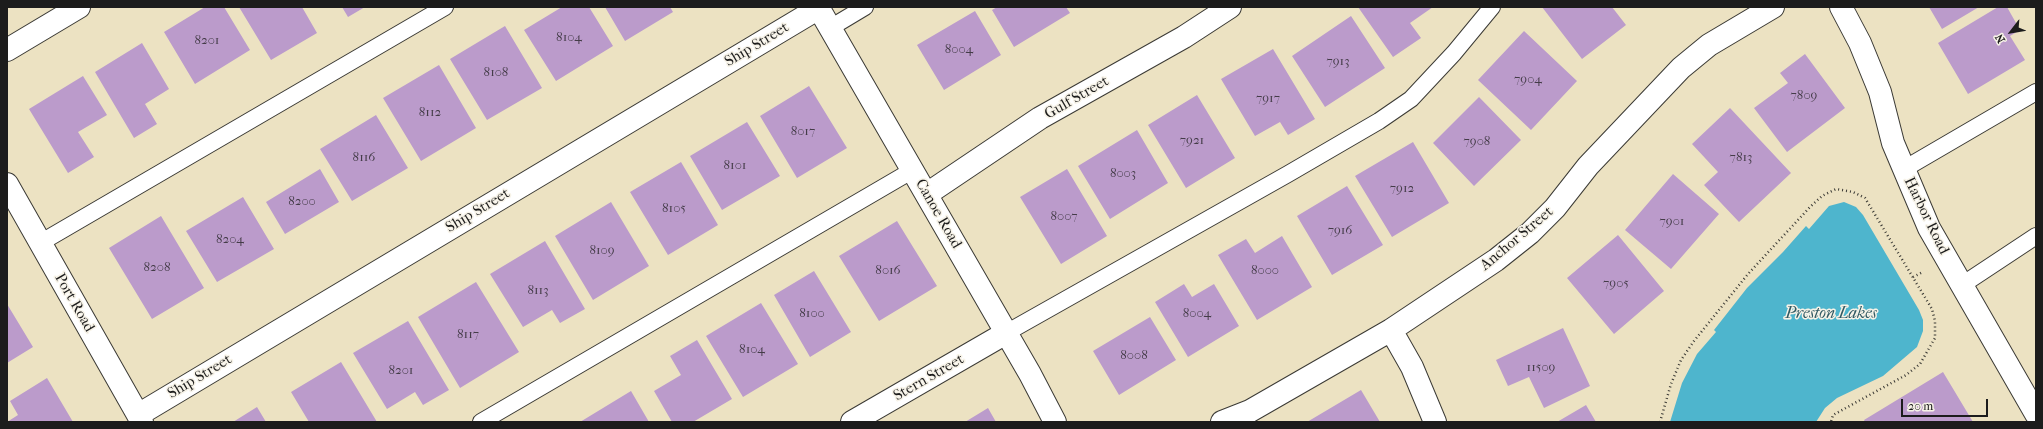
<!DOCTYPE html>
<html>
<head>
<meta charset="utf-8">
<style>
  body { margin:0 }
  #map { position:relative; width:2043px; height:429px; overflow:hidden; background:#ece2c2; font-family:"IM FELL French Canon",serif }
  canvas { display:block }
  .frame { position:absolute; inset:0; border:8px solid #1c1c1c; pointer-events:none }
  .north { position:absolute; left:1991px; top:12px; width:40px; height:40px; -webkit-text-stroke:3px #f7f3e8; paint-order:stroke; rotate:239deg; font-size:11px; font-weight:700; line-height:16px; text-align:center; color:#1c1c1c }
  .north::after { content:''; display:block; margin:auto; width:14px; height:18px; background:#1c1c1c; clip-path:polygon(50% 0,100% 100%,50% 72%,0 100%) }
  .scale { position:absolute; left:1901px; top:399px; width:87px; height:18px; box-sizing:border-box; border:2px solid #1c1c1c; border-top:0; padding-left:5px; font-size:12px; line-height:14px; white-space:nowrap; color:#1c1c1c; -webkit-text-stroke:3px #f7f3e8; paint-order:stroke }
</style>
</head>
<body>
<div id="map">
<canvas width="2043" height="429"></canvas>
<div class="frame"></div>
<div class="north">N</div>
<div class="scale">20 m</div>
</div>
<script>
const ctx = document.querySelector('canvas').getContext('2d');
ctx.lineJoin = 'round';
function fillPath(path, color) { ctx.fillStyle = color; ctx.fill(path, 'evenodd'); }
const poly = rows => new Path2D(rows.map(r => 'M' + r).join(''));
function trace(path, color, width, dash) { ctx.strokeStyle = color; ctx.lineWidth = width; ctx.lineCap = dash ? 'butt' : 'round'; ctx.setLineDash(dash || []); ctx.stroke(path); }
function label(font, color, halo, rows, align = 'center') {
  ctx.font = font + ' "IM FELL French Canon",serif'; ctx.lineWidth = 3; ctx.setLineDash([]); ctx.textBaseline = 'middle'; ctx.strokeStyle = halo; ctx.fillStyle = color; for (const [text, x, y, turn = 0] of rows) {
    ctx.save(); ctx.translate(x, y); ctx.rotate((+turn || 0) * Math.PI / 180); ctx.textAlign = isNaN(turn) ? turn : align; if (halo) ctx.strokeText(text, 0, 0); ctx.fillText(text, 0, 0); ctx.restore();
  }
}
fillPath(poly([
  [1844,202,1856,207,1863,215,1919,310,1923,320,1923,331,1917,347,1883,376,1837,398,1825,408,1816,422,1670,422,1682,383,1697,354,1716,332,1714,330,1747,288,1783,252,1806,226,1809,229,1829,206]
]), '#4eb5cd');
fillPath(poly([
  [205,7,224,7,250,50,195,84,164,32],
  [239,7,302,7,317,33,271,60],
  [342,7,365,7,348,17],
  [562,7,589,7,613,46,556,81,524,30],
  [605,7,670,7,673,12,625,41],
  [997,7,1066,7,1070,13,1014,47,992,10],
  [1358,7,1433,7,1410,23,1421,38,1393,57],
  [1542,7,1612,7,1626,25,1582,59],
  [1929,7,1979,7,1942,29],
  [1998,7,2007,7,2020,30,2010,36,2025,60,1968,94,1938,43],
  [975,11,1001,55,944,90,917,45],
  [1351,16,1385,68,1325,107,1292,56],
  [505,26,542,88,487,120,450,59],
  [1524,31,1577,81,1531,130,1478,80],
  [142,43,169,89,145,104,157,124,134,138,95,72],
  [1273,49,1315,119,1288,135,1280,122,1255,136,1221,79],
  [1805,54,1845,108,1787,152,1754,108,1788,83,1780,73],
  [439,65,476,128,421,161,383,98],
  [83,76,107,115,78,132,94,157,68,173,29,109],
  [809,86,847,148,797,178,760,116],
  [1197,95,1235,158,1186,188,1148,125],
  [1479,97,1521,140,1474,186,1433,143],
  [1730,108,1791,173,1739,222,1704,185,1718,172,1692,144],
  [376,115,408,168,352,201,320,149],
  [747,122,780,176,722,210,690,156],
  [1137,130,1168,183,1110,219,1078,166],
  [1413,142,1449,203,1392,237,1355,176],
  [681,162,718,225,668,255,630,192],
  [320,169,339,202,285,234,266,202],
  [1067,169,1107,236,1061,264,1020,197],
  [1673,174,1719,214,1671,269,1625,230],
  [1347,186,1383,245,1332,275,1297,216],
  [243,197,274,249,217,282,186,231],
  [611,202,649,266,593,300,555,236],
  [161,216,204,288,152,319,109,248],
  [897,221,937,286,879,321,839,256],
  [1618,235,1664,291,1614,334,1567,278],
  [1282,236,1312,287,1257,320,1218,255,1246,239,1255,253],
  [545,241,585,309,560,323,552,310,523,327,490,274],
  [814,271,851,332,810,357,774,295],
  [476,282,519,352,460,388,418,317],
  [1184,284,1192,297,1214,284,1239,326,1188,357,1155,302],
  [761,303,798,364,743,397,706,336],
  [7,304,33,347,7,363],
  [1150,317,1176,360,1119,395,1093,351],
  [408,321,449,390,423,405,415,392,387,409,353,353],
  [1563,328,1590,386,1544,408,1529,377,1508,386,1496,360],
  [697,340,732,399,693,422,672,422,654,391,681,375,670,356],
  [341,362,377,422,309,422,291,392],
  [1943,372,1973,422,1865,422,1864,420],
  [47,378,73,422,7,422,18,415,10,401],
  [1361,390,1380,422,1307,422],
  [631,391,649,422,580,422],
  [1586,405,1596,422,1557,422],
  [257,407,266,422,233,422],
  [988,408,996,422,965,422]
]), '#bb9bcb');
const service = poly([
  [830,28,865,7],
  [1904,169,2036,92],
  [40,243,445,7],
  [1962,285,2036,236],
  [1006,333,1288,174,1379,121,1411,99,1454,53,1492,7],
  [481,422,913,170]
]);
const minor = poly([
  [1841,7,1860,43,1880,92,1893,143,1929,228,2036,414],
  [7,50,79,7],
  [7,184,142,422],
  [927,194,1040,118,1184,37,1230,7],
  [1391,330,1412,367,1435,422],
  [138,415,819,8],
  [852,422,1006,333],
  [1222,422,1250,411,1391,330,1496,260,1530,233,1555,208,1588,166,1681,68,1709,45,1773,7]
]);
const tertiary = poly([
  [818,7,1030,374,1055,422]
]);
trace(service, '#3b3a35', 18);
trace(minor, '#3b3a35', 24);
trace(tertiary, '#3b3a35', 24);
trace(poly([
  [1913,277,1923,272],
  [1660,422,1671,384,1681,360,1694,341,1748,274,1810,207,1822,196,1836,189,1853,192,1865,198,1932,309,1935,321,1935,338,1920,364,1906,375,1833,415,1831,422]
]), '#3b3a35', 2.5, [1, 3]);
trace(service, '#fff', 16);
trace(minor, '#fff', 22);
trace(tertiary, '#fff', 22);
label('13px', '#443c48', null, [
  ["8104",569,38],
  ["8201",207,41],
  ["8004",959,50],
  ["7913",1338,62],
  ["8108",496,73],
  ["7904",1528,80],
  ["7809",1804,96],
  ["7917",1268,99],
  ["8112",430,113],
  ["8017",803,132],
  ["7921",1192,141],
  ["7908",1477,142],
  ["8116",364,158],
  ["7813",1741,158],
  ["8101",735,166],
  ["8003",1123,174],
  ["7912",1402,189],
  ["8200",302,202],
  ["8105",674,209],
  ["8007",1064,217],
  ["7901",1672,222],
  ["7916",1340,231],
  ["8204",230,240],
  ["8109",602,251],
  ["8208",157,268],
  ["8016",888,271],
  ["8000",1265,271],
  ["7905",1616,284],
  ["8113",538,291],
  ["8100",812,314],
  ["8004",1197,314],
  ["8117",468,335],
  ["8104",752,350],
  ["8008",1134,356],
  ["11509",1541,368],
  ["8201",401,371]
]);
label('15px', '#1c1c1c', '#f7f3e8', [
  ["Ship Street",757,45,-31],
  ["Gulf Street",1077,98,-30],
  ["Ship Street",478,211,-31],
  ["Canoe Road",938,214,60],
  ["Harbor Road",1926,216,64],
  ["Anchor Street",1517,239,-40],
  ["Port Road",74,303,60],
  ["Ship Street",200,377,-31],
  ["Stern Street",929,378,-30]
]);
label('italic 16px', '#305963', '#f7f3e8', [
  ["Preston Lakes",1831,314]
]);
</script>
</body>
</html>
